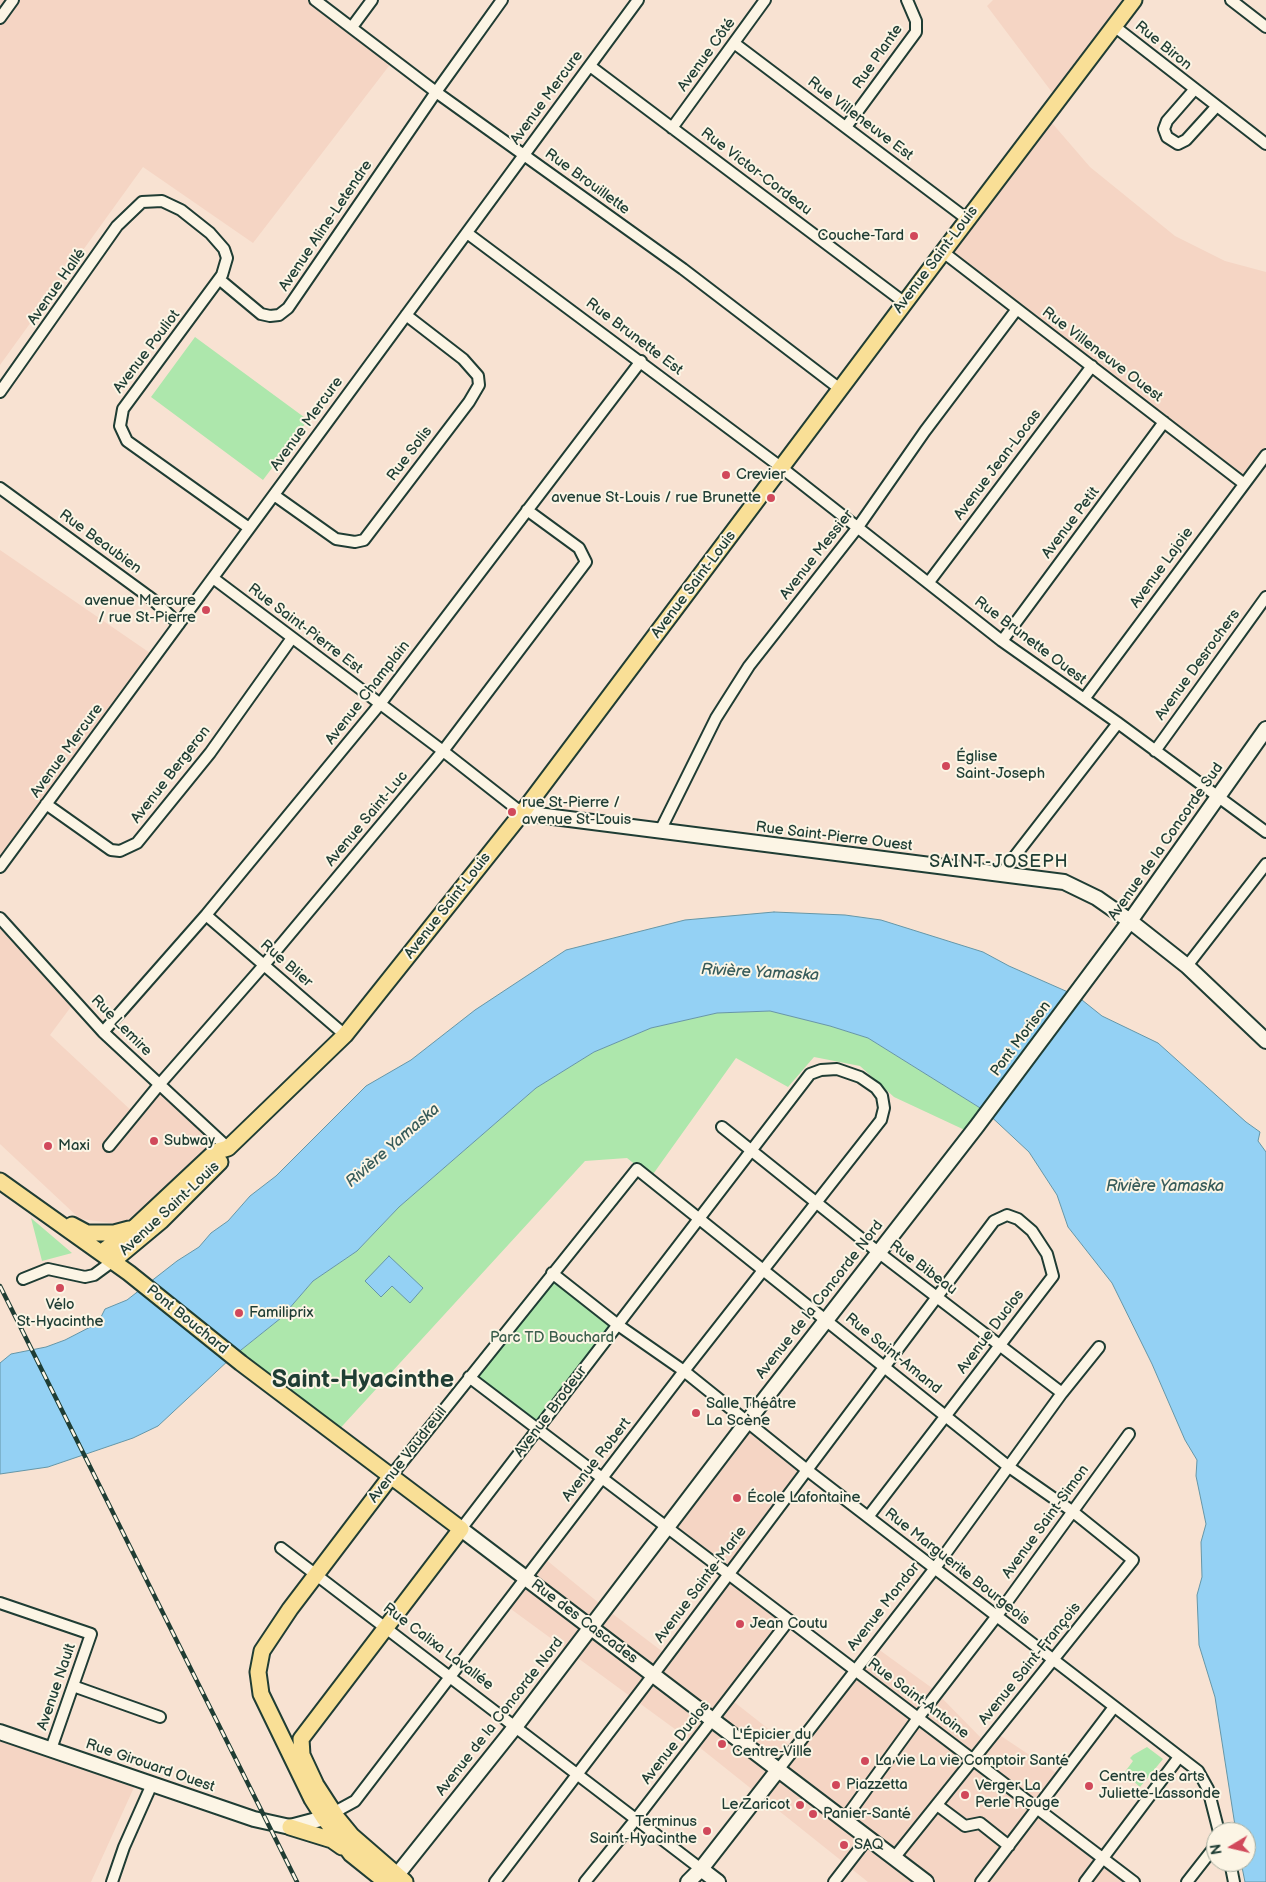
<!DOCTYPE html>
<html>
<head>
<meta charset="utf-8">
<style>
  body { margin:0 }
  #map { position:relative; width:1266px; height:1882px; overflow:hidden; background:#f8e2d2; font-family:"Balsamiq Sans",sans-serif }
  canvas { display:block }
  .north { position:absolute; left:1206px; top:1822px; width:50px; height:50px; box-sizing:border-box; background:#fcf5e5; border:1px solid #a4ab9e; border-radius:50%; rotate:261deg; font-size:14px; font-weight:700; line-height:20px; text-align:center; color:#1f3d34 }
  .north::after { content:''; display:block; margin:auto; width:18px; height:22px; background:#d1495b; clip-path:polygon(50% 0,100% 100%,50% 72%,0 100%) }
</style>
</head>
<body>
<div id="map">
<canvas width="1266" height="1882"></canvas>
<div class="north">N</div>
</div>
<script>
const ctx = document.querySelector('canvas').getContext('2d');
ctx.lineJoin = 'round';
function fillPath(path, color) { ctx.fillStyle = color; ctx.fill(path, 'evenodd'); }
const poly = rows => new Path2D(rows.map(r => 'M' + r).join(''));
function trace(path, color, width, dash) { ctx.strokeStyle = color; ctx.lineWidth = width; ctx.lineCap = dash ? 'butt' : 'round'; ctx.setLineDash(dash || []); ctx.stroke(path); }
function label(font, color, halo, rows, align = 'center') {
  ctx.font = font + ' "Balsamiq Sans",sans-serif'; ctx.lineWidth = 4; ctx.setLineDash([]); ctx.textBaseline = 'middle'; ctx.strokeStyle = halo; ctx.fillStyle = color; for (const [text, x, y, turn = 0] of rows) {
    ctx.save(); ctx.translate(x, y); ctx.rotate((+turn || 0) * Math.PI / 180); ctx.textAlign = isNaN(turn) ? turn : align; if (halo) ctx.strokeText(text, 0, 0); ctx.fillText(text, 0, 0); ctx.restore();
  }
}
fillPath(poly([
  [0,0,314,0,392,62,253,243,143,167,0,365],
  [993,0,1128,0,1057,99,987,6],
  [1046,116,1090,167,1175,236,1225,261,1266,272,1266,446,1243,476,943,252],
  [0,550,153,655,0,863],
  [0,914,76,1000,50,1035,135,1114,159,1085,222,1143,128,1225,80,1219,0,1144],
  [747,1422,807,1470,729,1574,789,1620,729,1698,794,1749,874,1646,932,1688,986,1743,995,1732,1061,1776,1037,1808,1134,1882,868,1882,694,1743,504,1604,544,1558,605,1608,667,1655,728,1574,667,1527],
  [0,1738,136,1783,91,1882,0,1882]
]), '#f5d5c4');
fillPath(poly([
  [195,337,308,420,263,480,151,397],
  [770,1011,830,1026,868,1038,985,1111,969,1132,894,1097,860,1066,814,1057,788,1087,736,1058,651,1177,627,1158,585,1161,334,1435,231,1358,281,1318,313,1281,357,1251,399,1207,536,1088,594,1052,651,1028,717,1013],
  [31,1218,72,1253,42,1261],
  [551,1269,617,1322,534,1430,467,1379],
  [1147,1747,1163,1759,1140,1787,1124,1773,1133,1761,1130,1758,1133,1755]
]), '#ade7ac');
const water = poly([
  [774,912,845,915,881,920,983,952,1009,966,1077,996,1102,1016,1158,1043,1246,1122,1260,1132,1258,1141,1266,1152,1266,1882,1245,1882,1241,1862,1246,1862,1246,1832,1236,1832,1215,1697,1199,1645,1197,1595,1202,1577,1201,1542,1206,1524,1196,1476,1197,1460,1185,1440,1152,1364,1112,1283,1068,1227,1057,1195,1029,1152,999,1124,985,1111,868,1038,830,1026,770,1011,717,1013,651,1028,594,1052,536,1088,399,1207,357,1251,313,1281,281,1318,231,1358,158,1426,133,1438,48,1467,0,1474,0,1363,11,1354,46,1347,65,1340,98,1323,105,1309,127,1300,177,1261,199,1247,211,1233,228,1221,250,1196,276,1176,366,1086,411,1060,475,1010,566,950,685,920,774,912],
  [389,1256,423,1288,410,1303,392,1286,381,1297,365,1281,389,1256]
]);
fillPath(water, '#94d1f4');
trace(water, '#6596a7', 1);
const street = poly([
  [315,0,436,92,683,269,840,389],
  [1231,0,1266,27],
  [0,18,13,0],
  [1114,26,1266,144],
  [352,27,372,0],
  [734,43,967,219],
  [590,66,905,303],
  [1194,90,1167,121,1164,129,1167,137,1178,144,1186,140,1216,107],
  [846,127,916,32,916,21,907,0],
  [672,128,765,0],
  [467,233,782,468,1002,641,1118,723,1266,832],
  [943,252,1243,483],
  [219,279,261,314,270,316,279,315,288,308,436,92,502,0],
  [0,392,117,226,142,202,162,201,181,210,210,233,224,249,227,258,222,275,123,409,120,426,127,441,249,528],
  [0,488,152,599,179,624],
  [274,495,336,539,355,542,364,540,469,402,479,385,478,376,463,359,406,315],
  [213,578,443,751,522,813],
  [929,582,1092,366],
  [1002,641,1164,422],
  [1084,699,1266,455],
  [1155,751,1266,597],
  [46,804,111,850,120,851,137,843,210,753,292,638],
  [660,831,716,718,749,666,858,527,925,431,1017,309],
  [0,867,638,0],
  [1001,874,1118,723],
  [206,915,345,1035],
  [0,918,103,1032,228,1148],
  [1187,966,1266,864],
  [103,1032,206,915,380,704,641,361],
  [722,1127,878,1252,1062,1393],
  [109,1146,159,1085,264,965,443,751,586,562,579,548,527,510],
  [552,1273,618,1325,684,1371,807,1470,1198,1771,1208,1789,1219,1832],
  [23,1279,48,1269,85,1277,94,1275,113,1261],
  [469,1377,1134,1882],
  [391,1476,637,1169,1009,1467,1072,1511,1133,1560,894,1858],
  [281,1548,701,1869],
  [0,1603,91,1634,51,1749],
  [73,1686,160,1717],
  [778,1770,935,1568,1062,1393,1099,1347],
  [937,1805,965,1826,980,1823,1009,1846],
  [333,1813,355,1801,684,1371,881,1120,884,1108,882,1096,876,1088,860,1077,837,1069,821,1070,810,1074,461,1529],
  [844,1820,918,1718,996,1617,1129,1434],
  [1230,1862,1234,1882],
  [112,1882,124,1847,152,1784],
  [495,1882,653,1675,994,1221,1007,1215,1018,1219,1032,1231,1047,1254,1053,1276,868,1517],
  [585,1882,636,1819,789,1620],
  [834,1882,868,1838],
  [981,1882,1114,1707],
  [1085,1882,1179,1757],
  [1187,1882,1216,1845]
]);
const secondary = poly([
  [522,813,1064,882,1097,898,1130,921,1187,966,1266,1041],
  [461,1529,926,1882],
  [0,1732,254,1819,290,1827,324,1818,333,1813],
  [701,1869,718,1882],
  [397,1875,515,1727,747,1422,977,1126,1130,921,1266,729],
  [688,1882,701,1869,778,1770]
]);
const primary = poly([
  [0,1181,129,1273,241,1363,461,1529,301,1739],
  [72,1225,87,1233,114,1233,129,1229],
  [102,1252,135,1227,215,1152,228,1148,345,1035,522,813,943,252,1134,0],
  [113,1261,161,1221,220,1162],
  [301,1739,302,1755,316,1785,338,1819,352,1836,405,1882],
  [290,1827,332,1840,342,1847],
  [386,1882,351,1854,324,1818,312,1799,261,1694,258,1672,262,1651,290,1609,391,1476]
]);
trace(street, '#1f3d34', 14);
trace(secondary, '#1f3d34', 18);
trace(primary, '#1f3d34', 19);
trace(street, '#fcf5e5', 10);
trace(secondary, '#fcf5e5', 14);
trace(primary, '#f9df96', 15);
const rail = poly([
  [0,1286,297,1882]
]);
trace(rail, '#1f3d34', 4.5);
trace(rail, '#fcf5e5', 2.5, [8]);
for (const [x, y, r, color] of [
  [914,236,5,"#d1495b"],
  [726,475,5,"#d1495b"],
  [771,498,5,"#d1495b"],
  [206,610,5,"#d1495b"],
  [946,766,5,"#d1495b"],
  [512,812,5,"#d1495b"],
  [154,1141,5,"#d1495b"],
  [48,1146,5,"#d1495b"],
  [60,1288,5,"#d1495b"],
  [239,1313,5,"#d1495b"],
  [696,1413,5,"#d1495b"],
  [737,1498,5,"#d1495b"],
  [740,1624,5,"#d1495b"],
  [722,1744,5,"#d1495b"],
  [865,1761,5,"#d1495b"],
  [836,1785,5,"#d1495b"],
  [1089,1786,5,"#d1495b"],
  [965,1795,5,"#d1495b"],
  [800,1805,5,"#d1495b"],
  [813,1814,5,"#d1495b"],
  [707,1831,5,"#d1495b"],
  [844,1845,5,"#d1495b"]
]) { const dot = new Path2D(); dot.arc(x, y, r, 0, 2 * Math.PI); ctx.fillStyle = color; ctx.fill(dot); trace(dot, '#fcf5e5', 2); }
label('15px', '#1f3d34', '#fcf5e5', [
  ["Rue Biron",1163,46,39],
  ["Avenue Côté",707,55,-54],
  ["Rue Plante",878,57,-55],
  ["Avenue Mercure",547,98,-54],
  ["Rue Villeneuve Est",860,119,37],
  ["Rue Victor-Cordeau",756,172,37],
  ["Rue Brouillette",587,182,36],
  ["Avenue Aline-Letendre",326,226,-56],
  ["Avenue Saint-Louis",936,260,-53],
  ["Avenue Hallé",57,287,-55],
  ["Rue Brunette Est",634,337,37],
  ["Avenue Pouliot",147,352,-53],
  ["Rue Villeneuve Ouest",1102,355,37],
  ["Avenue Mercure",307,424,-54],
  ["Rue Solis",410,454,-53],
  ["Avenue Jean-Locas",998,465,-53],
  ["Avenue Petit",1071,523,-53],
  ["Rue Beaubien",100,542,36],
  ["Avenue Messier",817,555,-52],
  ["Avenue Lajoie",1162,568,-54],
  ["Avenue Saint-Louis",694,585,-53],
  ["Rue Saint-Pierre Est",305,629,37],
  ["Rue Brunette Ouest",1030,641,37],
  ["Avenue Desrochers",1198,665,-54],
  ["Avenue Champlain",368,693,-52],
  ["Avenue Mercure",67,751,-54],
  ["Avenue Bergeron",171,775,-52],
  ["Avenue Saint-Luc",367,819,-50],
  ["Rue Saint-Pierre Ouest",834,837,7],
  ["Avenue de la Concorde Sud",1166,842,-55],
  ["Avenue Saint-Louis",448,906,-52],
  ["Rue Blier",286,964,41],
  ["Rue Lemire",121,1026,45],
  ["Pont Morison",1021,1039,-53],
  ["Avenue Saint-Louis",170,1209,-43],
  ["Rue Bibeau",923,1268,37],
  ["Avenue de la Concorde Nord",820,1300,-52],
  ["Pont Bouchard",187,1320,39],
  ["Avenue Duclos",991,1332,-53],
  ["Rue Saint-Amand",893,1354,39],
  ["Avenue Brodeur",551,1412,-53],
  ["Avenue Vaudreuil",408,1455,-52],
  ["Avenue Robert",597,1460,-52],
  ["Avenue Saint-Simon",1046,1522,-54],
  ["Rue Marguerite Bourgeois",957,1567,38],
  ["Avenue Sainte-Marie",701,1585,-53],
  ["Avenue Mondor",884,1607,-52],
  ["Rue des Cascades",584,1622,37],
  ["Rue Calixa Lavallée",438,1647,37],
  ["Avenue Saint-François",1030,1664,-51],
  ["Avenue Nault",57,1687,-71],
  ["Rue Saint-Antoine",918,1699,37],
  ["Avenue de la Concorde Nord",500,1717,-52],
  ["Avenue Duclos",676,1743,-52],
  ["Rue Girouard Ouest",150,1766,19]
]);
label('15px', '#1f3d34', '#fcf5e5', [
  ["Couche-Tard",904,236,"right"],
  ["Crevier",736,475],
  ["avenue St-Louis / rue Brunette",761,498,"right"],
  ["avenue Mercure",196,601,"right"],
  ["/ rue St-Pierre",196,618,"right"],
  ["Église",956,757],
  ["Saint-Joseph",956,774],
  ["rue St-Pierre /",522,803],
  ["avenue St-Louis",522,820],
  ["Subway",164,1141],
  ["Maxi",58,1146],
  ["Vélo",60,1305,"center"],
  ["St-Hyacinthe",60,1322,"center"],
  ["Familiprix",249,1313],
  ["Salle Théâtre",706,1404],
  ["La Scène",706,1421],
  ["École Lafontaine",747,1498],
  ["Jean Coutu",750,1624],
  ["L'Épicier du",732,1735],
  ["Centre-Ville",732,1752],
  ["La vie La vie Comptoir Santé",875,1761],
  ["Centre des arts",1099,1777],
  ["Juliette-Lassonde",1099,1794],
  ["Piazzetta",846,1785],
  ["Verger La",975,1786],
  ["Perle Rouge",975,1803],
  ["Le Zaricot",790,1805,"right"],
  ["Panier-Santé",823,1814],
  ["Terminus",697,1822,"right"],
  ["Saint-Hyacinthe",697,1839,"right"],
  ["SAQ",854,1845]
], 'left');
label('15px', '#3b5f4c', '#fcf5e5', [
  ["Parc TD Bouchard",552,1338]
]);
label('italic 16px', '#365b5a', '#fcf5e5', [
  ["Rivière Yamaska",760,973,3],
  ["Rivière Yamaska",393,1146,-41],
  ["Rivière Yamaska",1165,1187]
]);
ctx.letterSpacing = '1px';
label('18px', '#1f3d34', '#fcf5e5', [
  ["SAINT-JOSEPH",999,862]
]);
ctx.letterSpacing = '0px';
label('bold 25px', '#1f3d34', '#fcf5e5', [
  ["Saint-Hyacinthe",363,1381]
]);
</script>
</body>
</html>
